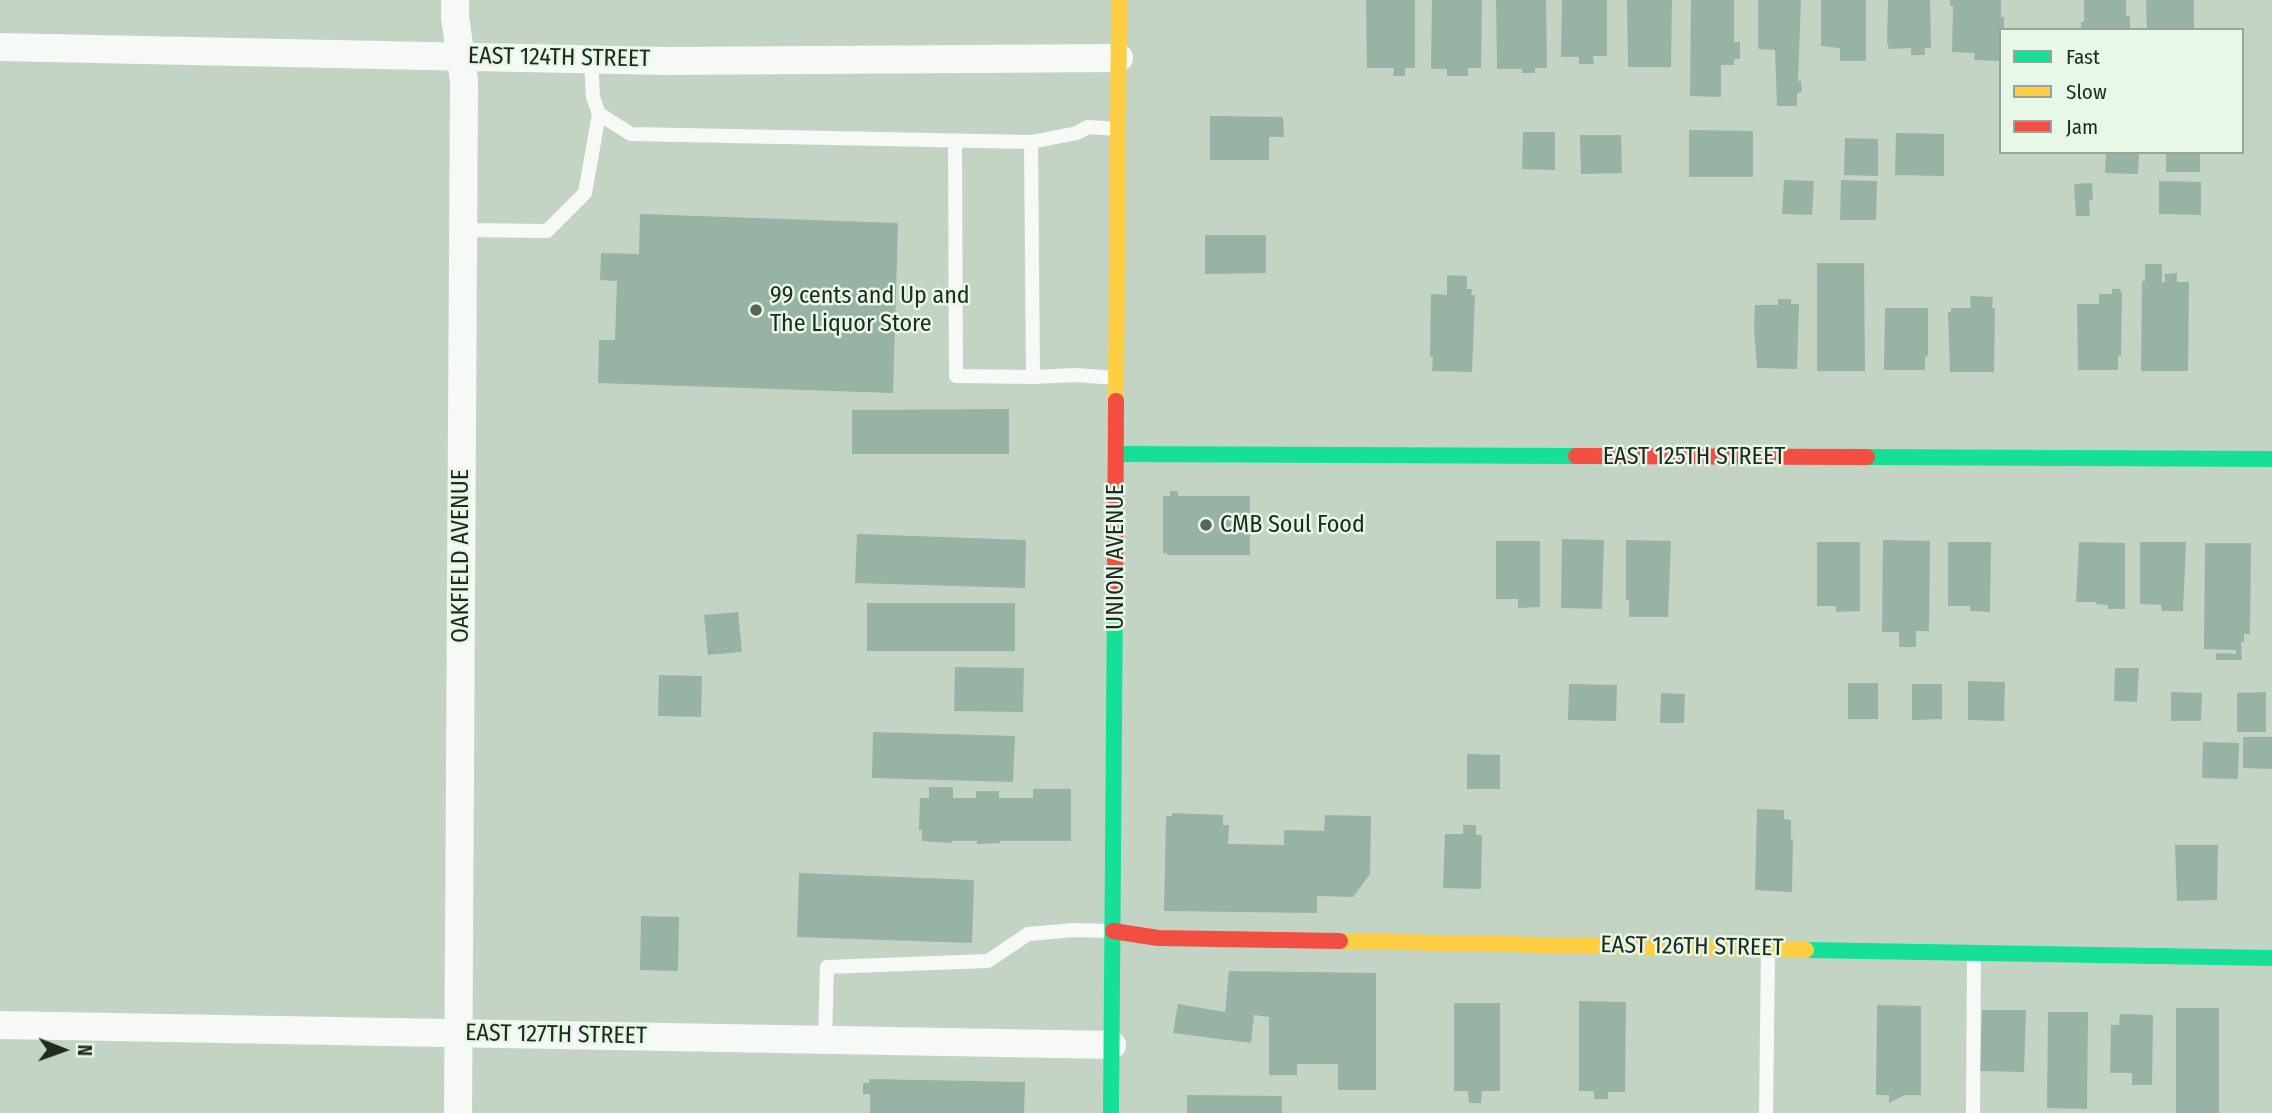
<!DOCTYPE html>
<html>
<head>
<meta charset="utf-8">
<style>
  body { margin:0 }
  #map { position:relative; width:2272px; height:1113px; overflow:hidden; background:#c3d4c5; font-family:"Fira Sans Condensed",sans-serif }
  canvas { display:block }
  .legend { position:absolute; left:1999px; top:28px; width:245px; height:126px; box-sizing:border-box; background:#e7f7e8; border:2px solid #97a598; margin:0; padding:9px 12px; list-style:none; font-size:21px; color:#1f2a20 }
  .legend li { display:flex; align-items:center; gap:14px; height:35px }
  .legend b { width:35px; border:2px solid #97a598 }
  .north { position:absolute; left:28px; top:1015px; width:70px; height:70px; -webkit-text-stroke:5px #e7f7e8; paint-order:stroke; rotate:91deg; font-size:19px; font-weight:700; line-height:28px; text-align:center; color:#1f2a20 }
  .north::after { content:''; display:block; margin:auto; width:24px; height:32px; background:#1f2a20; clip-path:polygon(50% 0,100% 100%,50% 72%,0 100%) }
</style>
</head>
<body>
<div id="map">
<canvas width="2272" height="1113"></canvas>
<ul class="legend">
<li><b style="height:9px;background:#16e098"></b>Fast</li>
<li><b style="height:9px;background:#ffcf43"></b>Slow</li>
<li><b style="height:9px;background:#f24e42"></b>Jam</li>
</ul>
<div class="north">N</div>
</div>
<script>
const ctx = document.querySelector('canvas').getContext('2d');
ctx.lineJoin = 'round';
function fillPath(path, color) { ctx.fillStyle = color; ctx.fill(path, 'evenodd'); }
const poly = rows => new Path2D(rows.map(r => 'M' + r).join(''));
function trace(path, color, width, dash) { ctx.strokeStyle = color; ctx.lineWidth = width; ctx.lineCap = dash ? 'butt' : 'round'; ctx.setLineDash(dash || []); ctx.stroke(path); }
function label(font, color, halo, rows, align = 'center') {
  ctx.font = font + ' "Fira Sans Condensed",sans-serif'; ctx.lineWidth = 5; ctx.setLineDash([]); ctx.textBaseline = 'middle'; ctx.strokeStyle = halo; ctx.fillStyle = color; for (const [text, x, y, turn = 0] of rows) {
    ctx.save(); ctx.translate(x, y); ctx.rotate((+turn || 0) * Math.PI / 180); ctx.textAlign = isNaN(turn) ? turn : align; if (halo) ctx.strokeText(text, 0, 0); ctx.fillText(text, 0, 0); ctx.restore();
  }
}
fillPath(poly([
  [1366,0,1415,0,1415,68,1405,68,1405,76,1393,76,1394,68,1367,68],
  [1432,0,1482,0,1481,68,1468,68,1468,76,1447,76,1447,69,1431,69],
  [1496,0,1546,0,1547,68,1535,68,1535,73,1522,73,1522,69,1497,69],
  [1562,0,1607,0,1607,56,1593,56,1594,64,1579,64,1579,57,1561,57],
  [1627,0,1672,0,1671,67,1628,67],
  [1691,0,1734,0,1734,42,1740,42,1740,59,1734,59,1734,65,1721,65,1721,97,1690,96],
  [1758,0,1801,0,1798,81,1801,81,1802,92,1797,93,1797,106,1777,106,1775,50,1759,49,1758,47],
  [1821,0,1866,0,1866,61,1840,61,1840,48,1821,46],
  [1888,0,1930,0,1931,48,1925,48,1925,55,1911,55,1911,48,1889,49,1887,41],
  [1950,0,2001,0,2001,17,2004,17,2004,30,2001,30,2000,61,1974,60,1975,53,1952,52,1953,6,1950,6],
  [2084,0,2126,0,2126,16,2130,16,2130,30,2081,30,2081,22,2084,22],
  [2146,0,2194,0,2194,30,2147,30],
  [1210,116,1283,117,1284,137,1269,137,1269,160,1210,160],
  [1689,130,1753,131,1753,177,1689,177],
  [1523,132,1555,132,1555,170,1522,169],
  [1896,133,1944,134,1944,176,1895,175],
  [1580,135,1621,135,1622,173,1581,174],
  [1845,138,1878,139,1878,176,1844,175],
  [2106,152,2139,152,2138,174,2105,173],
  [2166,152,2200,152,2200,172,2166,172],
  [1784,180,1814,181,1812,215,1782,214],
  [1841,180,1877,181,1876,220,1840,220],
  [2159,181,2201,182,2201,215,2159,214],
  [2092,183,2093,200,2089,201,2090,216,2076,216,2074,184],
  [640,214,898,223,893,393,598,383,599,340,615,340,617,281,600,280,601,253,639,254],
  [1205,235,1266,235,1266,273,1205,274],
  [1817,263,1864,263,1865,371,1817,371],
  [2145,264,2162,264,2162,282,2165,282,2165,274,2177,273,2177,282,2189,282,2188,371,2141,371,2142,281,2145,281],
  [1447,275,1467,276,1467,289,1472,289,1471,295,1475,295,1472,372,1432,371,1433,357,1430,357,1431,294,1447,295],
  [2112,289,2120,289,2122,294,2121,356,2118,356,2118,370,2078,370,2077,304,2099,304,2099,294,2112,294],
  [1970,296,1993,297,1992,308,1995,308,1994,372,1950,372,1948,312,1951,312,1951,308,1971,308],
  [1778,299,1791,299,1791,304,1799,304,1797,369,1757,368,1754,328,1755,305,1778,305],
  [1885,308,1928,308,1928,356,1925,357,1925,370,1884,370],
  [1009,409,1009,454,852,454,852,410],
  [1170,491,1178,491,1178,496,1250,496,1250,555,1167,555,1167,553,1163,553,1163,496,1170,496],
  [857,534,1026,540,1025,588,855,583],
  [1562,539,1604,540,1602,609,1561,608],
  [1626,540,1671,541,1668,617,1629,617,1629,600,1626,600],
  [1883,540,1930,541,1929,631,1916,631,1916,647,1899,647,1899,632,1882,632],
  [1496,541,1540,541,1540,607,1518,608,1518,599,1496,599],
  [1817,542,1860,542,1860,611,1836,612,1836,606,1817,606],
  [1948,542,1991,542,1990,612,1970,611,1970,606,1948,606],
  [2079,542,2125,543,2125,609,2108,609,2108,605,2096,604,2096,602,2076,602],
  [2140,542,2186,542,2183,611,2162,611,2161,605,2140,604],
  [2205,543,2251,543,2250,634,2244,634,2244,642,2241,642,2242,660,2216,660,2216,653,2236,654,2236,650,2204,649],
  [867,603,1015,603,1015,651,867,651],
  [738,612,742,652,708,655,704,615],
  [955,667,1024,668,1023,712,954,711],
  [2115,668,2139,668,2137,702,2114,701],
  [659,675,702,676,701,717,658,716],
  [1968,681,2005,682,2004,721,1968,720],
  [1848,683,1878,683,1878,719,1848,719],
  [1569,684,1617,685,1616,721,1568,720],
  [1912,684,1942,684,1942,719,1912,720],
  [2171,692,2202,693,2201,721,2171,721],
  [2266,692,2266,732,2237,732,2237,693],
  [1661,693,1685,694,1684,723,1660,723],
  [873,732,1015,736,1013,782,872,778],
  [2243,737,2272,737,2272,769,2243,768],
  [2203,742,2239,743,2238,779,2202,778],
  [1467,754,1500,755,1500,789,1467,789],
  [929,787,953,787,953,798,976,798,976,791,999,791,999,798,1033,798,1033,789,1071,789,1071,841,1000,841,1000,843,977,844,977,841,952,841,952,843,922,841,922,830,919,830,920,798,929,798],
  [1757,809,1784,810,1784,819,1791,820,1791,839,1793,839,1792,892,1755,890],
  [1172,813,1223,815,1223,825,1229,825,1228,844,1284,845,1284,830,1324,831,1325,815,1371,816,1370,874,1353,897,1317,896,1317,913,1164,911,1166,816,1172,816],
  [1463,825,1476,825,1476,835,1482,835,1481,889,1443,888,1445,834,1463,834],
  [2175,845,2218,845,2217,900,2177,901],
  [799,873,974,880,972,943,797,937],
  [641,916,679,917,678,971,640,970],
  [1229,971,1376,973,1376,1090,1338,1090,1338,1064,1297,1064,1297,1075,1269,1075,1269,1017,1254,1015,1251,1043,1173,1033,1178,1004,1225,1012],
  [1579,1001,1626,1002,1625,1092,1608,1092,1608,1099,1594,1099,1594,1091,1579,1091],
  [1454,1003,1500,1003,1500,1091,1482,1091,1481,1103,1469,1103,1468,1091,1454,1091],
  [1877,1005,1921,1006,1921,1095,1905,1095,1889,1103,1889,1095,1876,1095],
  [2176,1008,2219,1008,2219,1113,2176,1113],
  [1982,1010,2026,1010,2024,1072,1980,1071],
  [2048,1012,2088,1012,2087,1109,2047,1108],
  [2120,1014,2153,1015,2152,1085,2132,1085,2132,1073,2110,1073,2111,1025,2119,1025],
  [869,1079,1025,1082,1024,1113,870,1113,870,1094,863,1094,863,1083,869,1083],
  [1187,1095,1282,1096,1282,1113,1187,1113]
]), '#96b3a5');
trace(poly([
  [591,59,593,97,599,114,631,134,1031,142],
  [955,142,956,376,1033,377],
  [464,230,547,231,585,193,599,114],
  [1116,378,1076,375,1033,377,1031,142,1077,133,1088,127,1117,129],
  [825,1040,827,967,988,961,1028,934,1075,930,1112,931],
  [1766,1113,1768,950],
  [1973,1113,1974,954]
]), '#f6f9f6', 14);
trace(poly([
  [455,0,455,17,464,80,458,1113],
  [0,47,666,61,1119,58],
  [0,1025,1112,1045]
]), '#f6f9f6', 28);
trace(poly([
  [1116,454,1576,456],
  [1867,457,2272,459],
  [1806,950,2272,958],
  [1111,1113,1115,593]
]), '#16e098', 16);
trace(poly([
  [1116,401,1119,0],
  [1340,941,1806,950]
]), '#ffcf43', 16);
trace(poly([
  [1576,456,1867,457],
  [1115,593,1116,401],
  [1113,931,1158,938,1340,941]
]), '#f24e42', 16);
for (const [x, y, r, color] of [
  [756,310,7,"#58665a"],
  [1206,525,7,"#58665a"]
]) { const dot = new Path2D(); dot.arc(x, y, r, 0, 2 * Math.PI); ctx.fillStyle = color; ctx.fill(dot); trace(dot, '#e7f7e8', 2.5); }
label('24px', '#1f2a20', '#e7f7e8', [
  ["EAST 124TH STREET",559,58,1],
  ["EAST 125TH STREET",1694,457],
  ["OAKFIELD AVENUE",461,556,-90],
  ["UNION AVENUE",1116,557,-90],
  ["EAST 126TH STREET",1692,947,1],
  ["EAST 127TH STREET",556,1035,1]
]);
label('24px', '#1f2a20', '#e7f7e8', [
  ["99 cents and Up and",770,296],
  ["The Liquor Store",770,324],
  ["CMB Soul Food",1220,525]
], 'left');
</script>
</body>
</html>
